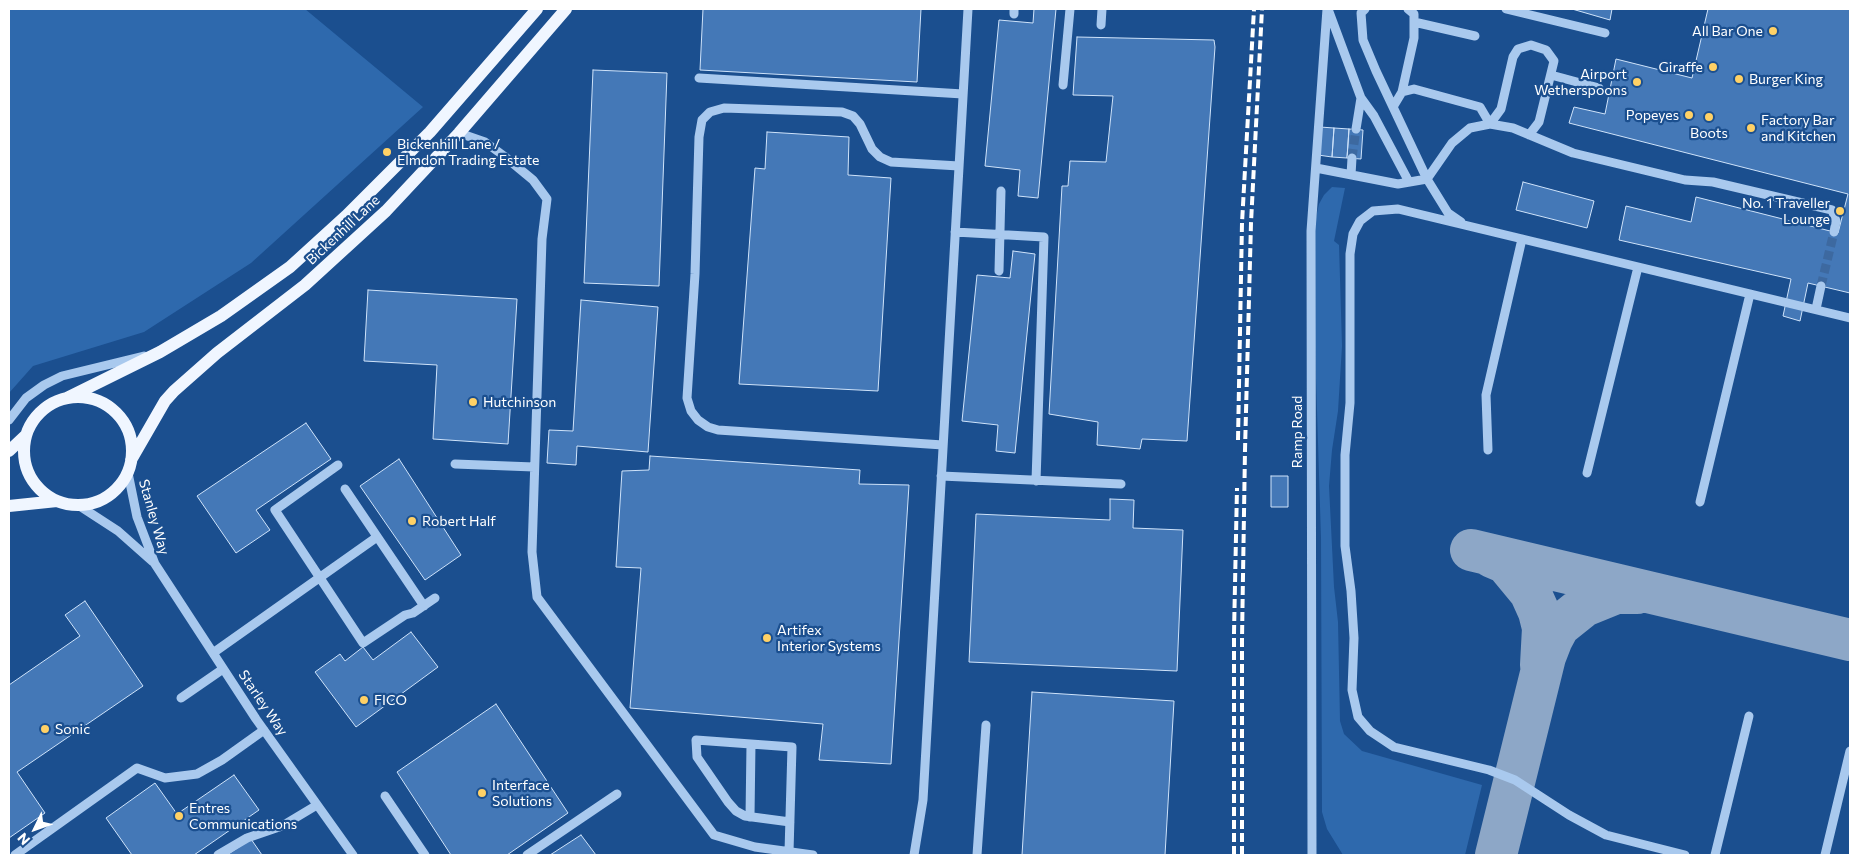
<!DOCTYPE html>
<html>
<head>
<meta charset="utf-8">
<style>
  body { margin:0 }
  #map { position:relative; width:1859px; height:864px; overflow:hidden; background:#1b4f8f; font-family:Commissioner,sans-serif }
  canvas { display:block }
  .frame { position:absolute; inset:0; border:10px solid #fff; pointer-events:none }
  .north { position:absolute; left:10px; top:804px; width:50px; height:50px; -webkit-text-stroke:4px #1b4f8f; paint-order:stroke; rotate:228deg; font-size:14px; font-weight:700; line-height:20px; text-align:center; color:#fff }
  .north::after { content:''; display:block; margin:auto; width:18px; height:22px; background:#fff; clip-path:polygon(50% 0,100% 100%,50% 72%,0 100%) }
</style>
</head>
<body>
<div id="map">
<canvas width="1859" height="864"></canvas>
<div class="frame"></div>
<div class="north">N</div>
</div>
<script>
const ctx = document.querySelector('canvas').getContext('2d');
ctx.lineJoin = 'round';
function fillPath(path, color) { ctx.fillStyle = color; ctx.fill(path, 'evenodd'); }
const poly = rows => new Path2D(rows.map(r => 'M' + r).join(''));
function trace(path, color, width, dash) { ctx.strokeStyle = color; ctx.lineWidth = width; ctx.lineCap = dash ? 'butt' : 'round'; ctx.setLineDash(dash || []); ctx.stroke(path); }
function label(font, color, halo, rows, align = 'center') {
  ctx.font = font + ' Commissioner,sans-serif'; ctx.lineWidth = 4.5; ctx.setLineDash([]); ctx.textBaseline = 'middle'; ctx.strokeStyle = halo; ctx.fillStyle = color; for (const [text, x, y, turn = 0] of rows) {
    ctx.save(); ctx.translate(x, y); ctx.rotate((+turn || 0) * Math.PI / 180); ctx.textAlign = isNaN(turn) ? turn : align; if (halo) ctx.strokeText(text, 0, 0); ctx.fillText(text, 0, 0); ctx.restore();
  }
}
fillPath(poly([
  [9,9,305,9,423,107,251,263,144,332,33,366,9,393],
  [1332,187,1345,188,1334,241,1339,245,1342,346,1338,411,1332,450,1329,486,1334,587,1338,622,1340,721,1344,734,1362,751,1482,785,1465,855,1343,855,1327,829,1322,812,1321,538,1314,315,1315,222,1319,204,1324,195]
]), '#2e69ad');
trace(poly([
  [1471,550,1850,640],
  [1492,557,1506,563,1530,592,1539,612,1543,628,1541,665],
  [1496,855,1545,657,1552,639,1559,626,1584,606,1616,593,1637,593]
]), '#8da7c7', 42);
const building = poly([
  [703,9,921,9,917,82,700,70,703,9],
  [1034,9,1056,9,1038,198,1018,196,1020,170,985,166,999,20,1033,23,1034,9],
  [1572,9,1612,9,1610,20,1572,9],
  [1708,9,1850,9,1850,293,1808,283,1800,321,1783,316,1791,279,1619,240,1626,206,1691,222,1696,197,1838,233,1848,194,1569,123,1574,107,1605,114,1616,59,1692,78,1708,9],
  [1077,37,1214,40,1215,47,1187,441,1142,439,1140,449,1097,445,1098,422,1049,414,1062,186,1068,186,1070,161,1106,162,1113,96,1073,95,1077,37],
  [593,70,667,73,659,286,584,283,593,70],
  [1320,127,1334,128,1332,157,1318,155,1320,127],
  [1334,128,1349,129,1347,158,1332,157,1334,128],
  [1349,129,1363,130,1361,159,1347,158,1349,129],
  [767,132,849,137,848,175,891,178,878,391,739,384,755,168,765,169,767,132],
  [1523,182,1594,201,1587,228,1516,210,1523,182],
  [1013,251,1035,254,1015,453,996,451,998,425,962,421,977,275,1010,278,1013,251],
  [368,290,517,299,508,444,433,439,437,365,364,361,368,290],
  [581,300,658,307,648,452,577,446,576,465,547,463,549,430,573,431,581,300],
  [306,423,331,459,256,510,270,530,236,553,197,496,306,423],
  [650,456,860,470,859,484,909,485,891,764,819,760,823,724,630,708,641,568,616,567,622,471,649,470,650,456],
  [399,459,461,555,425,580,360,486,399,459],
  [1271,476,1288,476,1288,507,1271,507,1271,476],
  [1110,499,1134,500,1133,528,1183,530,1177,671,969,662,976,514,1110,520,1110,499],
  [85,601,143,686,17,772,45,813,9,838,9,685,80,636,65,615,85,601],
  [411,632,438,667,356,727,315,672,340,654,345,661,363,647,373,660,411,632],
  [1032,692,1174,701,1165,855,1022,855,1032,692],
  [496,704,568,813,507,855,451,855,397,772,496,704],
  [234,775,259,810,194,855,132,855,106,818,155,783,177,814,234,775],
  [581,835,596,855,550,855,581,835],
  [251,839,262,855,227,855,251,839]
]);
fillPath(building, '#4478b7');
trace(building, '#cfe3fa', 1);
trace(poly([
  [1352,158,1356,129],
  [1821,286,1834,232]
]), '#3d69a0', 9, [9, 4.5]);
trace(poly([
  [1328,9,1361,98,1356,129],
  [1365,9,1361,13,1363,40,1376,71,1427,179,1448,213,1461,222],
  [1506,9,1605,33],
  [1014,14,1014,9],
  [1414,22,1475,36],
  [1101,25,1102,9],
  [1551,75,1599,88],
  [699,78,963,94],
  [1063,85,1070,9],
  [1402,92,1414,89,1480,107,1490,124,1501,109,1513,57,1518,49,1531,45,1546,50,1554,61,1539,122,1529,135],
  [1361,98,1374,116,1409,182],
  [1393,107,1402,92,1414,38,1414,14,1408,9],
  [459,133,485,142,504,156,533,180,547,199,542,239,532,552,537,597,714,835,755,847,813,855],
  [1316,168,1398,184,1427,179,1452,143,1470,128,1490,124,1513,128,1573,153,1685,180,1713,182,1832,210,1836,221,1834,232],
  [1351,175,1352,158],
  [955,232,1044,237,1036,481],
  [999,271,1001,191],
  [1816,309,1821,286],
  [9,420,26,398,44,385,62,376,144,356],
  [943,445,718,430,708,427,698,420,691,411,687,398,695,274,699,137,702,120,710,112,724,108,842,112,853,116,860,124,872,149,880,157,891,162,959,166],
  [1488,450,1486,395,1522,239],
  [455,464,534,467],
  [338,465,275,510,363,643,405,615,413,613,435,598],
  [128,473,137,517,155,564,256,719,353,855],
  [1587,473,1638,267],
  [941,476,1121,484],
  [345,489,424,606],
  [1700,502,1750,294],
  [78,505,118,531,153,562],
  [213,653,377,537],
  [181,698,223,669],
  [385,796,425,855],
  [750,817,751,744],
  [789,852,792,747,696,740,697,757,728,802,736,811,745,816,790,822],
  [15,855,137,768,165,778,197,774,222,760,264,730],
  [218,855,247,838,282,826,317,805],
  [527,855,617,794],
  [914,855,923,800,968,9],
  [977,855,986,725],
  [1312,855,1311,231,1327,9],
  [1685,855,1606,835,1569,815,1515,780,1489,770,1394,747,1370,731,1358,717,1352,690,1354,638,1351,591,1345,546,1345,455,1350,403,1350,254,1353,234,1360,221,1373,211,1398,209,1850,318],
  [1715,855,1749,716],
  [1825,855,1850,751]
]), '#a9c9ee', 9);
trace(poly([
  '24 451a54 54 0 1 1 108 0a54 54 0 1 1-108 0Z',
  [67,398,160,352,221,316,290,267,346,216,430,132,537,9],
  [9,451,26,435],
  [131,460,165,401,174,391,217,353,305,285,386,211,459,133,566,9],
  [9,506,57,501]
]), '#f0f6ff', 12);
trace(poly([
  [1238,440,1242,223,1254,9],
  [1234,855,1234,633,1237,488],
  [1242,855,1242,639,1245,450,1251,223,1262,9]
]), '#fff', 4, [9, 4]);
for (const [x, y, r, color] of [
  [1773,31,5,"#ffd166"],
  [1713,67,5,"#ffd166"],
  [1739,79,5,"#ffd166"],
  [1637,82,5,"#ffd166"],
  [1689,115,5,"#ffd166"],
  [1709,117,5,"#ffd166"],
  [1751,128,5,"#ffd166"],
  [387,152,5,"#ffd166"],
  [1840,211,5,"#ffd166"],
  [473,402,5,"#ffd166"],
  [412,521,5,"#ffd166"],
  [767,638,5,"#ffd166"],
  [364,700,5,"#ffd166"],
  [45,729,5,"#ffd166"],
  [482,793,5,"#ffd166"],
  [179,816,5,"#ffd166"]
]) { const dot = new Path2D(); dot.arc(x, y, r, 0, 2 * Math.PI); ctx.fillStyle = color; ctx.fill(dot); trace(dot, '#1b4f8f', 2); }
label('14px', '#fff', '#1b4f8f', [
  ["All Bar One",1763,31,"right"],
  ["Giraffe",1703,67,"right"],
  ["Airport",1627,74,"right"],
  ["Wetherspoons",1627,90,"right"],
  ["Burger King",1749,79],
  ["Popeyes",1679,115,"right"],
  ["Factory Bar",1761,120],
  ["and Kitchen",1761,136],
  ["Boots",1709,133,"center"],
  ["Bickenhill Lane /",397,144],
  ["Elmdon Trading Estate",397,160],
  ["No. 1 Traveller",1830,203,"right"],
  ["Lounge",1830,219,"right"],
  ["Hutchinson",483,402],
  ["Robert Half",422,521],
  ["Artifex",777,630],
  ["Interior Systems",777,646],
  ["FICO",374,700],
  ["Sonic",55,729],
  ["Interface",492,785],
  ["Solutions",492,801],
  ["Entres",189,808],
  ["Communications",189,824]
], 'left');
label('14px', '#fff', '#1b4f8f', [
  ["Bickenhill Lane",343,230,-43],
  ["Ramp Road",1297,432,-90],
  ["Stanley Way",154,517,74],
  ["Starley Way",263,703,56]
]);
</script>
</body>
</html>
